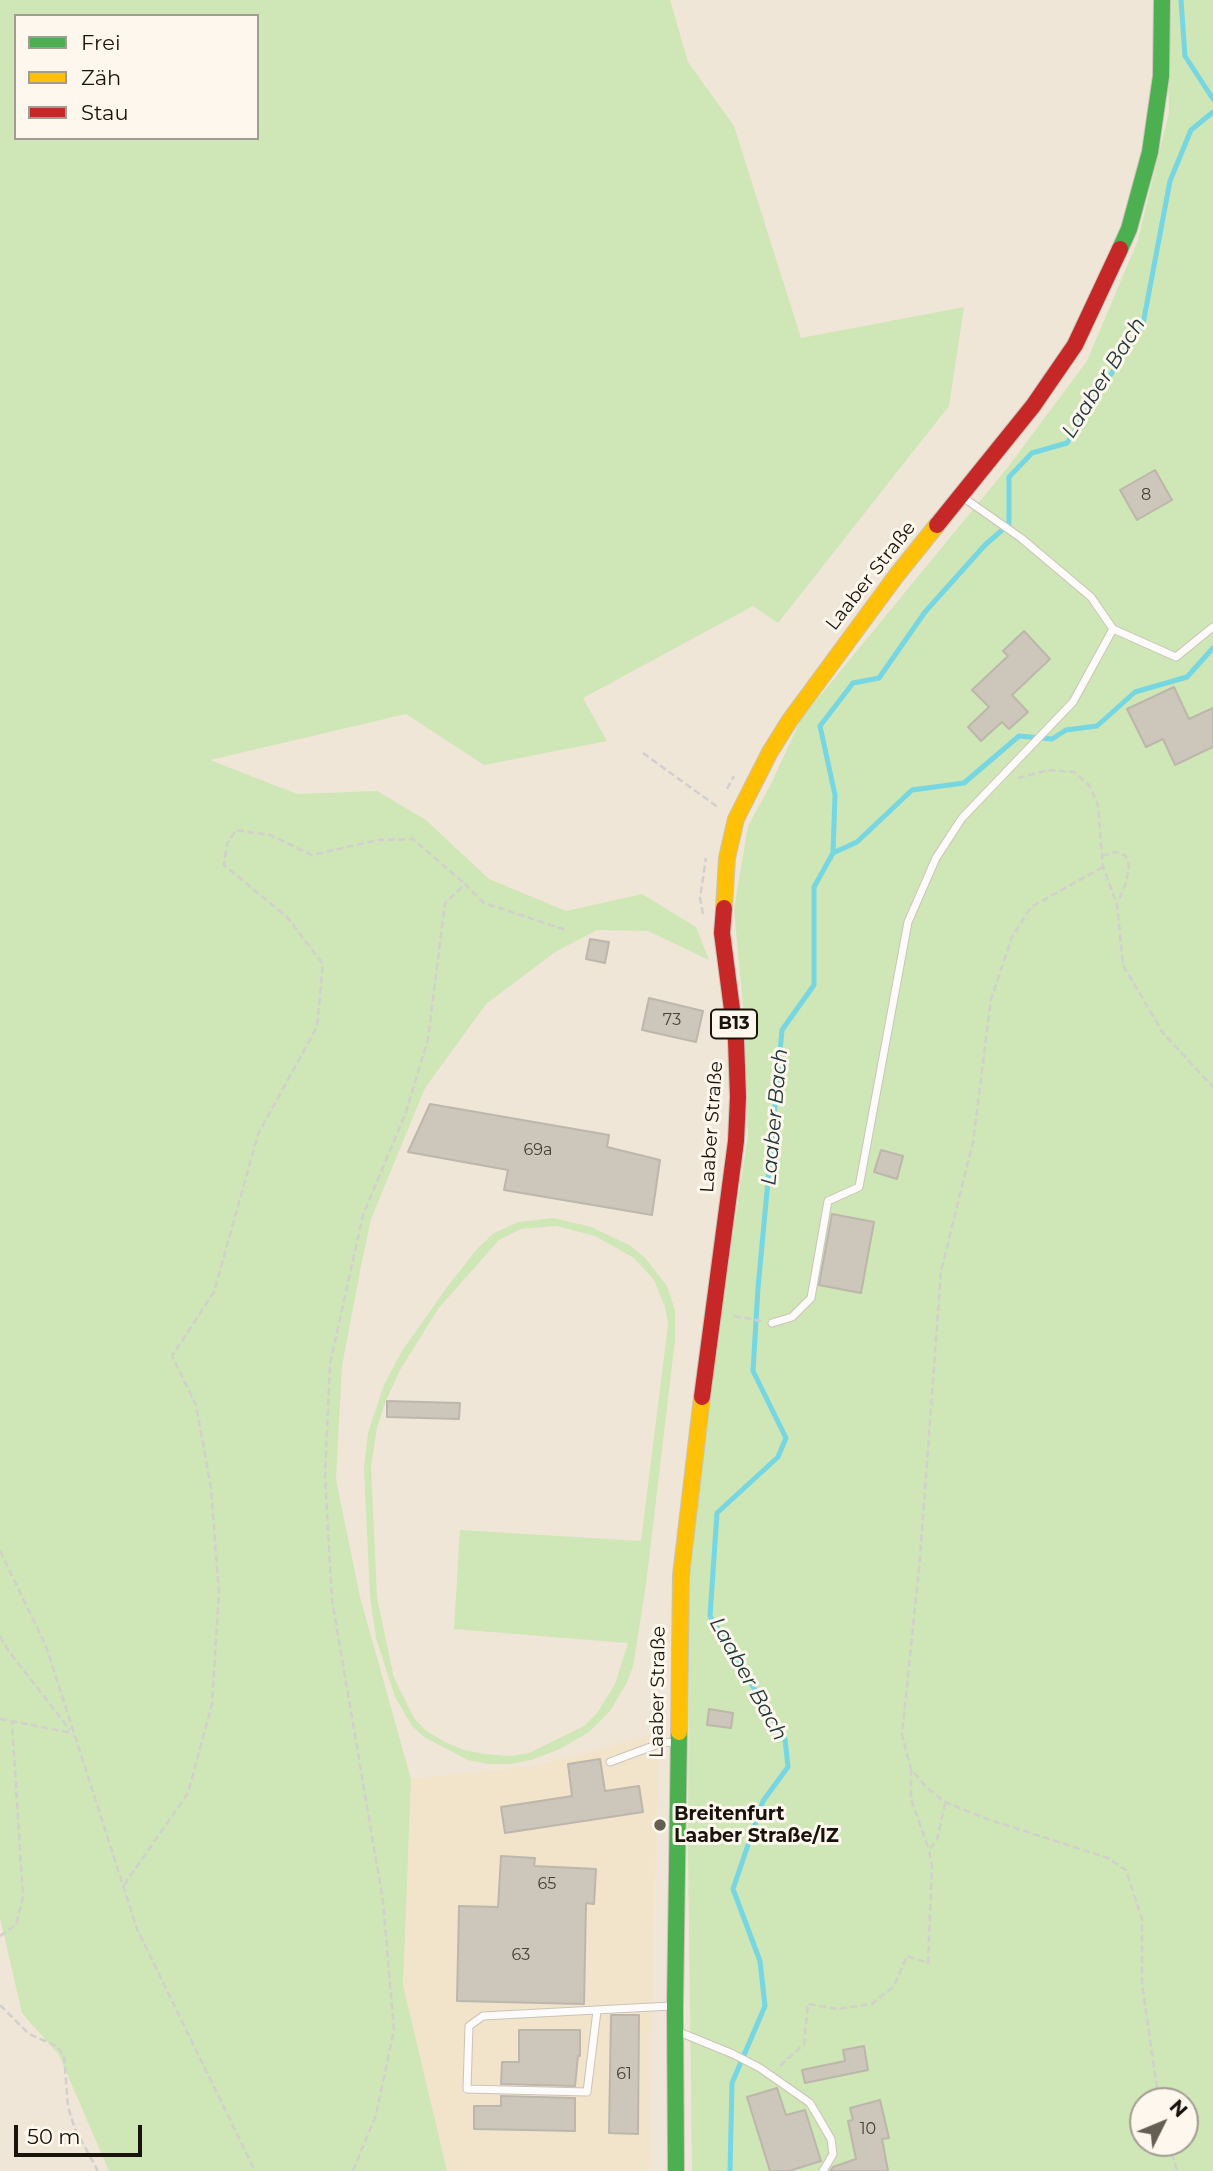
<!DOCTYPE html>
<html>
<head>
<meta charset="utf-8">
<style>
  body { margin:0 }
  #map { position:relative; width:1213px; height:2171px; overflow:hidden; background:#efe6d8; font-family:Montserrat,sans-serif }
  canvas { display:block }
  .legend { position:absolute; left:14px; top:14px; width:245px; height:126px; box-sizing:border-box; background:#fdf7ed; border:2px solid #a29c93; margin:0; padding:9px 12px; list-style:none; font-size:21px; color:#19140b }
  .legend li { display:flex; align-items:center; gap:14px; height:35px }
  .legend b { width:35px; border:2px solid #a29c93 }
  .north { position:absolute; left:1129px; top:2087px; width:70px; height:70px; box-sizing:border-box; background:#fdf7ed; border:2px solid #a29c93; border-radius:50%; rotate:47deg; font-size:19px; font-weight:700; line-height:28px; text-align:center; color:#19140b }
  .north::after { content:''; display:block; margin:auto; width:24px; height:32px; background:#645e53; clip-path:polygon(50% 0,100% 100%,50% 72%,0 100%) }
  .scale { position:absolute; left:14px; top:2125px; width:128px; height:32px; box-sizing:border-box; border:4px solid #19140b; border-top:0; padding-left:9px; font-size:21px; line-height:24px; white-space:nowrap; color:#19140b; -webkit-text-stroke:5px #fdf7ed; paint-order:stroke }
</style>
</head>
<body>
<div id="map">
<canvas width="1213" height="2171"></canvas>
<ul class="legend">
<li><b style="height:9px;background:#4caf50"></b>Frei</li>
<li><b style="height:9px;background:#ffc107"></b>Zäh</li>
<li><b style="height:9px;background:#c62828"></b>Stau</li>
</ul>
<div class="north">N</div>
<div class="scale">50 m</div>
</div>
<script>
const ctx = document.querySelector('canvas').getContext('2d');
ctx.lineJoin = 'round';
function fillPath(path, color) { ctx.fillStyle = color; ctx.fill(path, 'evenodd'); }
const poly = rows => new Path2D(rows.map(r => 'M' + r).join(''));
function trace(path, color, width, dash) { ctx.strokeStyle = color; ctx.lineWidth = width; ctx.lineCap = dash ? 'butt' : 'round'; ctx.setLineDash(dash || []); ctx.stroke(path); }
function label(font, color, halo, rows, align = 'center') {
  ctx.font = font + ' Montserrat,sans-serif'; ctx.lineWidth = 6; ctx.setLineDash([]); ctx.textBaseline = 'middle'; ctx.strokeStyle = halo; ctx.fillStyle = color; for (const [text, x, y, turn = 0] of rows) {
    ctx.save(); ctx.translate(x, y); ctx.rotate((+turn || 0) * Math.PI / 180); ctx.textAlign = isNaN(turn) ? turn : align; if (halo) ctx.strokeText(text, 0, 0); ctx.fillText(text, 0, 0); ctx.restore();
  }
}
fillPath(poly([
  [658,1733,650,2137,652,2171,447,2171,403,1985,411,1779,534,1766]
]), '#f2e3cb');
fillPath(poly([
  [0,0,670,0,688,62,734,126,801,338,964,307,949,406,778,623,753,606,583,698,607,741,484,765,406,714,210,760,297,794,377,791,426,820,489,879,566,911,642,894,696,927,709,960,648,931,597,930,555,952,486,1004,425,1088,371,1219,361,1266,342,1366,336,1479,360,1597,411,1779,403,1985,447,2171,109,2171,59,2055,22,2013,0,1918],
  [16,16,257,16,257,138,16,138],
  [1166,0,1213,0,1213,2171,692,2171,688,1850,689,1579,717,1339,748,1135,743,1006,734,909,748,826,771,784,801,719,1008,467,1087,361,1138,240,1169,112],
  [1143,2101,1185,2101,1185,2143,1143,2143],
  [554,1218,591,1227,631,1246,646,1259,667,1286,675,1310,675,1340,646,1584,633,1667,626,1684,610,1711,589,1732,560,1749,531,1760,511,1764,489,1764,468,1760,424,1737,412,1726,395,1697,376,1638,370,1596,364,1468,368,1433,384,1385,402,1351,447,1287,477,1249,494,1233,518,1222],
  [557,1226,595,1236,634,1258,654,1280,665,1307,668,1324,666,1341,641,1541,460,1530,454,1629,628,1643,615,1684,597,1713,584,1726,529,1753,510,1756,485,1754,464,1750,443,1741,425,1730,414,1718,394,1678,377,1598,371,1466,377,1428,385,1403,400,1370,438,1309,499,1240,521,1229]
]), '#cfe6b6');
trace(poly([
  [1181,0,1185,56,1213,99],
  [833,853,857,842,912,790,964,783,1019,736,1052,739,1066,730,1097,726,1135,692,1187,677,1213,648],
  [730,2171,732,2083,765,2006,760,1961,733,1889,763,1801,788,1767,785,1739,710,1616,717,1513,778,1457,786,1438,753,1371,758,1288,782,1030,814,985,814,887,833,853,835,795,820,726,853,683,879,678,925,612,985,545,1009,524,1009,477,1032,453,1067,443,1143,324,1170,181,1191,130,1213,112]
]), '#76d6e2', 5);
const building = poly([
  [1155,470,1172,500,1137,520,1120,490,1155,470],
  [1024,631,1050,659,1012,695,1028,712,1009,729,1002,722,981,741,968,727,989,707,972,690,1008,656,1003,651,1024,631],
  [1174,687,1189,719,1213,708,1213,747,1175,765,1163,739,1146,747,1127,709,1174,687],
  [590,939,609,942,605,963,586,959,590,939],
  [649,998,703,1011,696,1042,642,1030,649,998],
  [430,1104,609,1135,607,1147,660,1160,652,1215,504,1190,508,1170,408,1152,430,1104],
  [881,1150,903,1156,897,1179,874,1172,881,1150],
  [832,1214,874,1222,861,1293,819,1285,832,1214],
  [387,1401,460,1403,459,1419,387,1417,387,1401],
  [709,1709,733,1713,731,1728,707,1725,709,1709],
  [600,1759,605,1791,639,1786,643,1812,505,1833,501,1807,572,1796,568,1764,600,1759],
  [501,1856,535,1858,534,1866,596,1869,594,1904,586,1903,584,2004,457,2001,459,1906,498,1907,501,1856],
  [611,2015,639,2015,638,2134,609,2133,611,2015],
  [519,2030,580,2030,580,2056,578,2056,575,2086,501,2084,502,2062,519,2062,519,2030],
  [864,2046,868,2070,805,2083,802,2070,845,2061,843,2050,864,2046],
  [777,2088,786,2115,805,2110,821,2161,789,2171,770,2171,747,2097,777,2088],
  [501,2096,575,2098,575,2131,474,2129,474,2106,501,2106,501,2096],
  [880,2100,889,2138,882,2139,888,2171,830,2171,833,2167,856,2159,848,2121,853,2120,850,2108,880,2100]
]);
fillPath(building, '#cdc6bb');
trace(building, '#bdb6ab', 2);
const lane = poly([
  [964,498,1021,538,1091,597,1113,629,1176,657,1213,627],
  [772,1323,792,1317,811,1298,828,1201,859,1187,908,922,936,858,962,818,1073,702,1113,629],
  [610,1762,664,1742,675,1743],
  [597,2011,587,2092,467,2089,469,2026,483,2016,671,2006],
  [679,2032,733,2054,760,2068,810,2103,831,2139,833,2154,823,2171]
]);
const fast = poly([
  [1120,249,1129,229,1150,152,1161,76,1162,0],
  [676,2171,675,2007,679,1732]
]);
const slow = poly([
  [724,908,727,858,736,819,770,752,790,720,896,576,937,525],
  [679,1732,681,1575,702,1397]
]);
const jam = poly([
  [937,525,1033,406,1075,345,1120,249],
  [702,1397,736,1141,738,1097,736,1040,722,933,724,908]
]);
trace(lane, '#cac3b9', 9);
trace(fast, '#cac3b9', 18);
trace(slow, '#cac3b9', 18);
trace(jam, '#cac3b9', 18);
trace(poly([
  [643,753,719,808],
  [1018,778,1048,770,1074,772,1089,785,1098,805,1103,867,1117,904,1123,965,1163,1033,1213,1087],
  [727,789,734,776],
  [1102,856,1116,852,1126,856,1129,866,1126,883,1118,902],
  [1103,867,1031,907,1012,937,991,999,973,1142,941,1271,920,1558,902,1735,911,1769,926,1787,945,1802,987,1819,1108,1858,1126,1870,1142,1919,1142,1984,1159,2101],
  [703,914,700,898,706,858],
  [734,1316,762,1321],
  [0,1551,46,1646,137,1929,255,2171],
  [0,1636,8,1650,70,1730],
  [0,1719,72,1733],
  [911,1769,911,1799,929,1850],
  [124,1885,188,1793,212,1704,219,1593,211,1488,196,1405,172,1356,214,1292,258,1134,317,1027,323,964,287,917,224,865,227,844,236,830,270,835,312,855,378,840,413,839,465,884],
  [0,1936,16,1925,23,1897,12,1723],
  [0,2005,29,2034,56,2046,64,2055,68,2107,75,2129,98,2171],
  [780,2066,804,2044,808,2004,837,2009,872,2004,894,1986,907,1956,928,1963,932,1866,929,1850,937,1840,945,1804],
  [1169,2143,1177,2171],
  [353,2171,376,2115,394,2030,383,1901,332,1600,325,1477,330,1364,363,1215,406,1112,428,1039,445,903,465,884,484,903,566,930]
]), '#d2d0cc', 2.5, [7, 3.5]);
trace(lane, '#fdfbf9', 7);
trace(fast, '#4caf50', 16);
trace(slow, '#ffc107', 16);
trace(jam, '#c62828', 16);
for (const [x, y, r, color] of [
  [660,1825,7,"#645e53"]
]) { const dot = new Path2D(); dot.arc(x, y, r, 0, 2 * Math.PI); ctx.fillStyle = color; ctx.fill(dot); trace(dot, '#fdf7ed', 2.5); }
label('16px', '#464037', null, [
  ["8",1146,495],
  ["73",672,1020],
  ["69a",538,1150],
  ["65",547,1884],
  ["63",521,1955],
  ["61",624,2074],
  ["10",868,2129]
]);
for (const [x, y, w] of [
  [734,1024,46]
]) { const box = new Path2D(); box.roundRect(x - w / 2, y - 14.5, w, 29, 5); ctx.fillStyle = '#fdf7ed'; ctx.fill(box); trace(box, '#19140b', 2); }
label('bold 18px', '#19140b', null, [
  ["B13",734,1024]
]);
label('19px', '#19140b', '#fdf7ed', [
  ["Laaber Straße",871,576,-52],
  ["Laaber Straße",712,1127,-86],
  ["Laaber Straße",658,1692,-89]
]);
label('bold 19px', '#19140b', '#fdf7ed', [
  ["Breitenfurt",674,1814],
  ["Laaber Straße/IZ",674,1836]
], 'left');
label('italic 21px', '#22393d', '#fdf7ed', [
  ["Laaber Bach",1104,378,-58],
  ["Laaber Bach",775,1117,-85],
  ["Laaber Bach",748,1679,61]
]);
</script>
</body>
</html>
